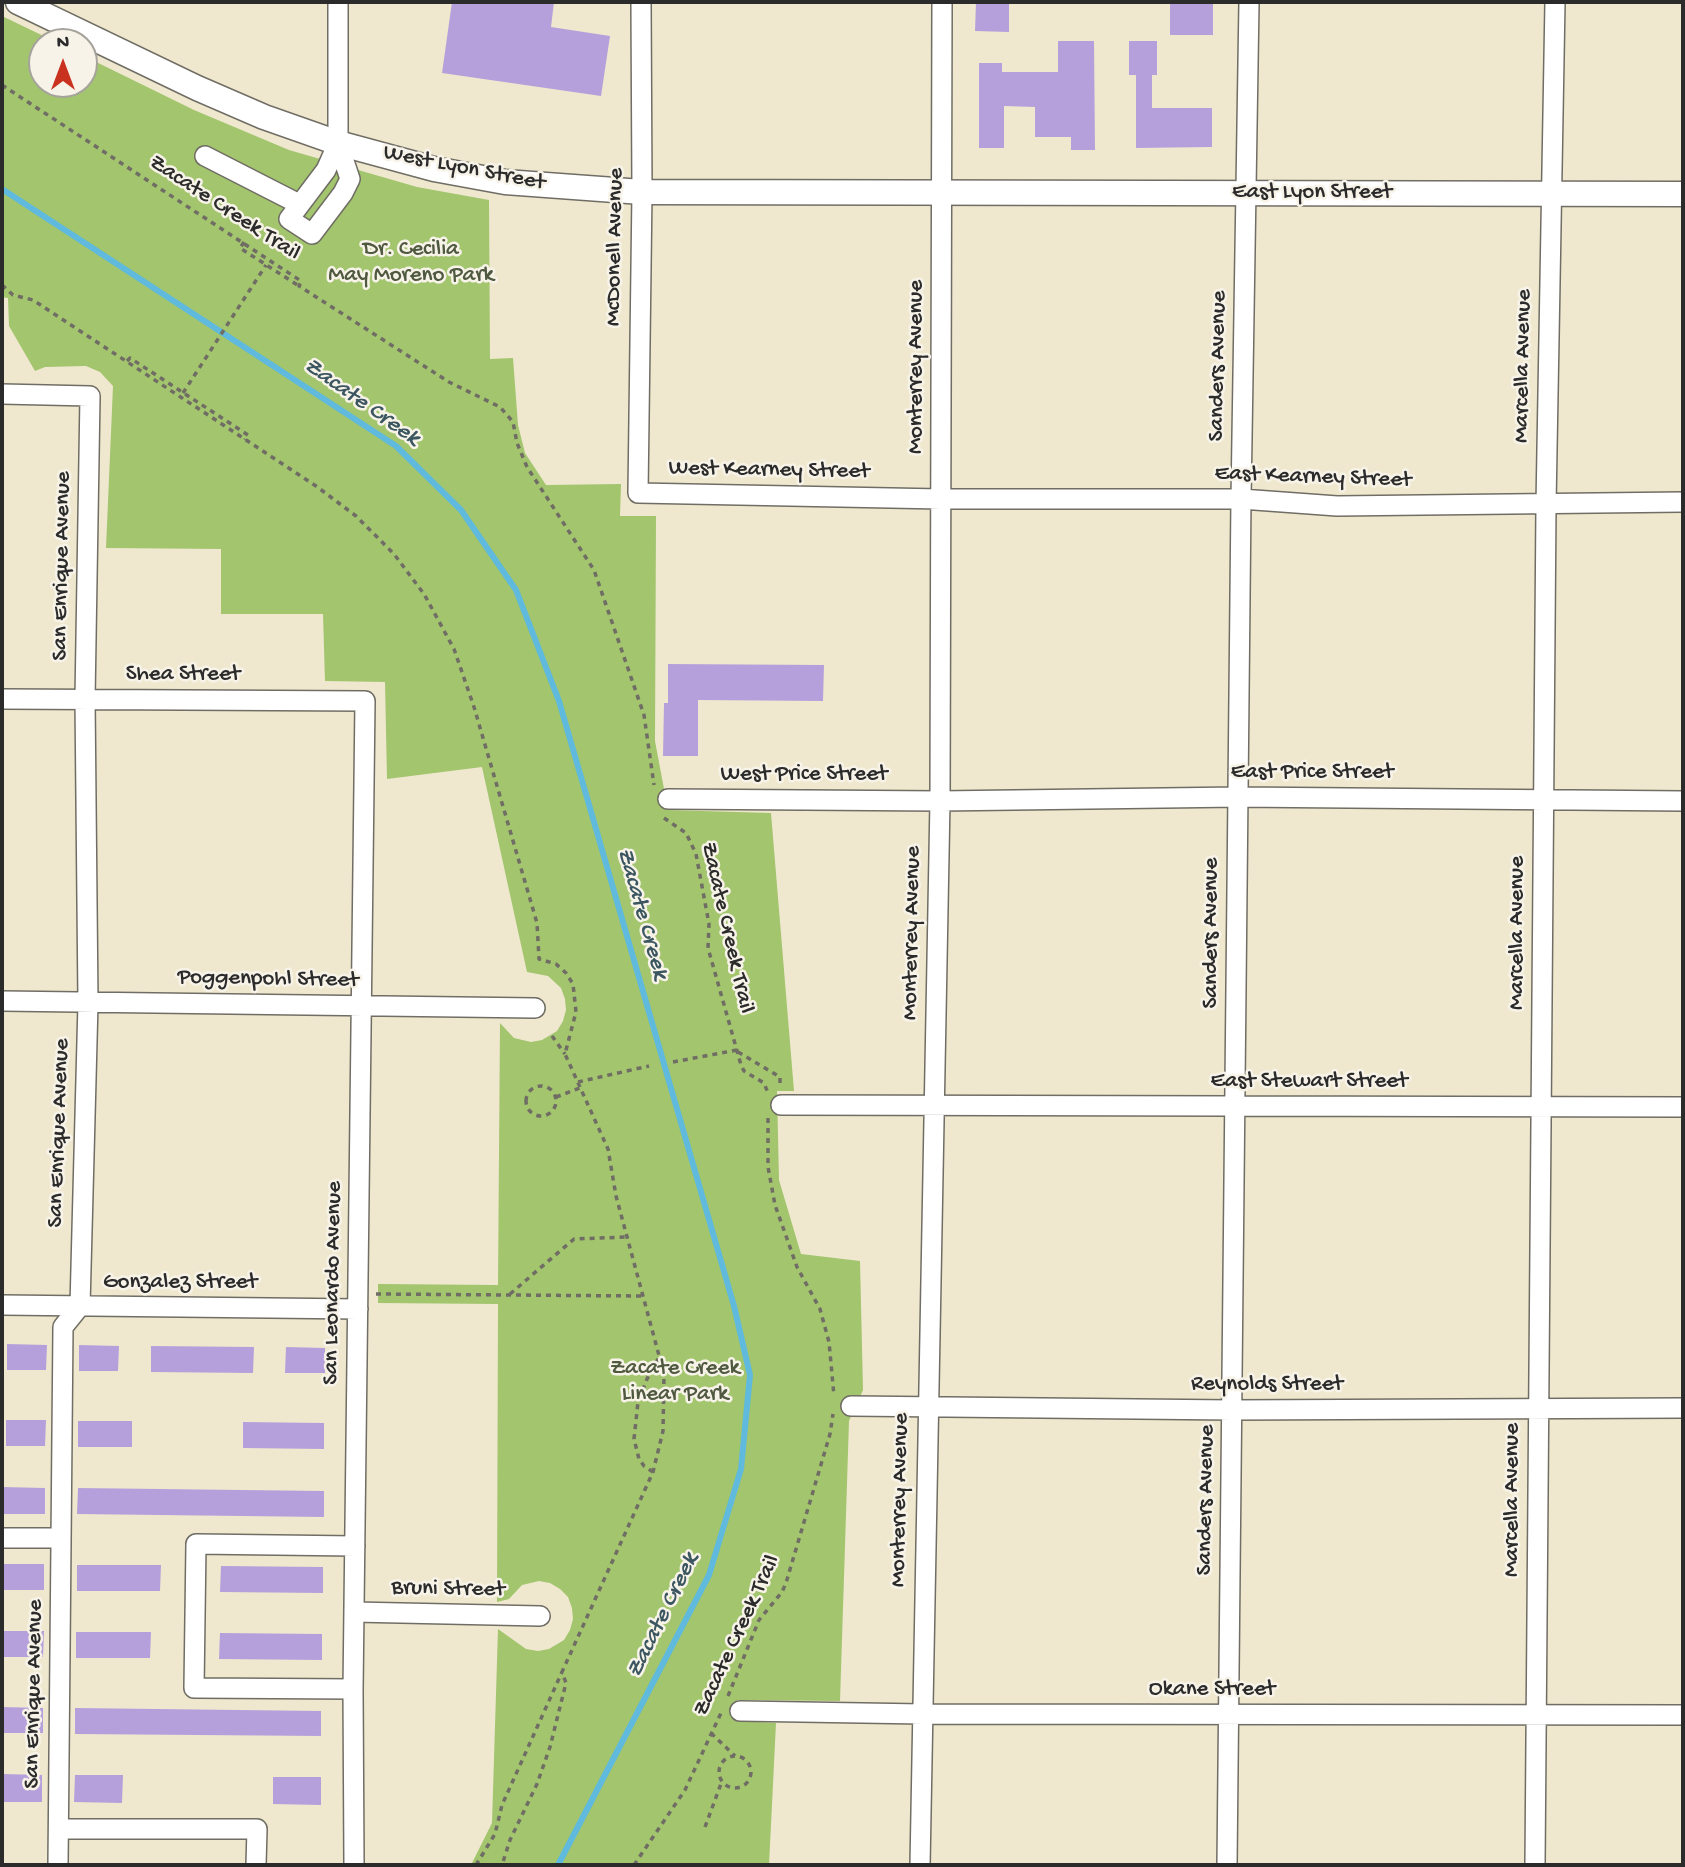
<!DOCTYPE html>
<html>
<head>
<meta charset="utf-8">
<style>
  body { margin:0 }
  #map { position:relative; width:1685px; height:1867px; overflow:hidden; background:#efe8cf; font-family:"Gochi Hand",sans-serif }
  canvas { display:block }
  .frame { position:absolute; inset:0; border:4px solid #2b2b2b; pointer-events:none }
  .north { position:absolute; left:28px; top:28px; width:70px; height:70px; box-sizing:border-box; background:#f7f3e8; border:2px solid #a5a39c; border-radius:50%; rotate:0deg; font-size:19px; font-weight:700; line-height:28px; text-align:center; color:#2b2b2b }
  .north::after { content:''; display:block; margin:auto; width:24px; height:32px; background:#c8321e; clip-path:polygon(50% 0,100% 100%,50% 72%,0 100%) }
</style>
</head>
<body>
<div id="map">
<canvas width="1685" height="1867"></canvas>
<div class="frame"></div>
<div class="north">N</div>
</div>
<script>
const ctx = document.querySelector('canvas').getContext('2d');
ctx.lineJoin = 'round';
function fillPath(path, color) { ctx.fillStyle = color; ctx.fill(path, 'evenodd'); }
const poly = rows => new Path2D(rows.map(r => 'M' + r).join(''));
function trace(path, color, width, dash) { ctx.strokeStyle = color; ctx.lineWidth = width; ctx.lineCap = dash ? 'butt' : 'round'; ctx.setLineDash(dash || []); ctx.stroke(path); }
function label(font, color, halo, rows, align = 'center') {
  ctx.font = font + ' "Gochi Hand",sans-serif'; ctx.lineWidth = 5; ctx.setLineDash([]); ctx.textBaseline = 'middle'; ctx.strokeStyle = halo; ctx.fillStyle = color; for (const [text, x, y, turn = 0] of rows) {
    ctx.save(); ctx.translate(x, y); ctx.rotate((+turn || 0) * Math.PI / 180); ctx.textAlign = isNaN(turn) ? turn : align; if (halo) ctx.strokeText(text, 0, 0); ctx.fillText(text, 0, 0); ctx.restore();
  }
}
fillPath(poly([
  [2,16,56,42,42,42,42,84,84,84,84,56,194,110,289,150,417,187,489,200,490,359,513,358,518,425,525,453,546,485,621,484,620,516,656,516,655,741,668,810,771,813,794,1091,777,1091,779,1180,801,1254,860,1261,863,1390,849,1421,840,1701,737,1700,737,1721,776,1723,769,1865,471,1865,492,1823,498,1629,526,1649,538,1651,549,1649,564,1640,570,1630,573,1619,572,1608,568,1597,560,1589,550,1583,539,1581,522,1585,509,1599,497,1602,498,1304,378,1303,378,1284,498,1285,500,1023,514,1038,531,1042,542,1040,557,1031,563,1021,566,1010,565,999,561,988,548,976,527,972,482,767,387,779,385,682,325,681,323,614,221,614,221,549,106,548,113,386,100,372,86,366,45,367,35,371,9,326,8,298,2,297]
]), '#a2c56e');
trace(poly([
  [2,189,396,446,461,510,516,590,559,701,734,1306,750,1375,741,1469,709,1575,558,1865]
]), '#5fbadd', 6);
fillPath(poly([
  [452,2,554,2,551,27,610,36,601,96,442,73],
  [976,2,1009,2,1009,32,975,31],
  [1170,2,1213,2,1213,35,1170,35],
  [1058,41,1094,41,1095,150,1071,150,1071,137,1035,137,1035,107,1004,106,1004,148,979,148,979,63,1002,63,1002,72,1058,72],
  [1129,41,1157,41,1157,75,1152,75,1152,108,1212,108,1212,147,1136,148,1136,75,1129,75],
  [668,664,824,665,823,701,698,700,698,756,663,756,664,703,668,703],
  [7,1344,47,1345,46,1370,7,1370],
  [79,1345,119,1346,118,1371,79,1371],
  [151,1346,254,1347,253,1373,151,1372],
  [286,1347,325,1348,325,1373,285,1373],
  [6,1420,46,1420,45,1446,6,1446],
  [78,1421,132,1421,132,1447,78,1447],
  [243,1422,324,1423,324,1449,243,1448],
  [2,1487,45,1488,45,1514,2,1514],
  [78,1488,324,1491,324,1517,77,1514],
  [2,1564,44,1564,44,1590,2,1590],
  [77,1565,161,1565,160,1591,77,1591],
  [221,1566,323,1567,323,1593,220,1592],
  [2,1631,44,1631,43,1657,2,1657],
  [76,1632,151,1632,150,1658,76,1658],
  [220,1633,322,1634,322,1660,219,1659],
  [2,1707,43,1708,43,1733,2,1733],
  [75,1708,321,1711,321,1736,75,1734],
  [2,1774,42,1775,42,1802,2,1802],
  [75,1775,123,1775,122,1803,74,1802],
  [273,1777,321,1777,321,1805,273,1804]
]), '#b6a0db');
const minor = poly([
  [338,2,338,143,350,179,343,193,312,234,289,219,326,170,338,143],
  [641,2,642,192,638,493,941,499,1241,499,1337,506,1683,502],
  [205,156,299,204],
  [2,394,90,396,85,699,88,1003,80,1306,63,1327,58,1865],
  [2,699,365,701,353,1689,354,1865],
  [668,799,940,801,1238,797,1683,801],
  [2,1001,535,1008],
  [781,1105,1683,1107],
  [2,1305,358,1309],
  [851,1406,1232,1410,1683,1408],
  [2,1538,61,1538],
  [354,1612,540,1616],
  [353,1689,194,1688,196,1544,355,1546],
  [740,1711,923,1714,1683,1715],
  [59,1829,257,1829,256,1865],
  [920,1865,940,801,942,2],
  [1227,1865,1241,499,1249,2],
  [1535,1865,1546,505,1555,2]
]);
const major = poly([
  [18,2,197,88,264,117,338,143,434,169,505,182,642,192,1683,194]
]);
trace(minor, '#706d64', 22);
trace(major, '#706d64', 27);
trace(poly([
  [2,85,301,281,299,286,449,382,500,407,513,422,517,443,527,467,594,570,644,715,654,785],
  [244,242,240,248,299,286],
  [2,285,13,295,33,300,316,486,356,516,394,554,424,594,454,649,474,707,537,923,539,959,556,964,566,973,573,984,576,1012,565,1054,608,1149,616,1196,664,1374,663,1431,653,1472,562,1672,566,1683,550,1747,537,1784,510,1840,502,1865],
  [127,361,130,358,248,435,245,440],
  [183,393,266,265],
  [664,818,686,833,696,854,709,924,708,948,741,1065,744,1071,764,1083,768,1093],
  [552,1036,565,1054],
  [738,1052,780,1077,780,1086],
  [673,1062,737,1050],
  [578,1082,649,1066],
  '526 1101a15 15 0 1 1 30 0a15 15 0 1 1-30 0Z',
  [556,1097,580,1088],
  [768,1118,768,1167,775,1205,797,1267,820,1309,829,1342,834,1396],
  [376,1294,643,1296],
  [510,1294,574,1239,627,1237],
  [653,1472,644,1466,639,1459,634,1439,638,1402,647,1379,659,1357],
  [728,1696,759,1620,782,1592,786,1583,830,1434,833,1414],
  [711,1733,735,1756],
  '719 1772a16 16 0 1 1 32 0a16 16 0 1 1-32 0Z',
  [705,1827,722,1781],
  [476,1865,495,1834,502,1805,562,1672],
  [634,1865,685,1790,721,1713]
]), '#706d64', 3.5, [5, 5]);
trace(minor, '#fff', 19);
trace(major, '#fff', 24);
label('23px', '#2b2b2b', '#f7f3e8', [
  ["West Lyon Street",464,169,11],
  ["East Lyon Street",1312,193],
  ["Zacate Creek Trail",224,209,33],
  ["McDonell Avenue",616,247,-89],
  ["Sanders Avenue",1219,366,-89],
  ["Marcella Avenue",1524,366,-89],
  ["Monterrey Avenue",917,367,-90],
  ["West Kearney Street",769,471,1],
  ["East Kearney Street",1313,478,2],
  ["San Enrique Avenue",63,566,-89],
  ["Shea Street",183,675],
  ["East Price Street",1312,773],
  ["West Price Street",804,775],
  ["Zacate Creek Trail",726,928,77],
  ["Monterrey Avenue",913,933,-89],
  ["Sanders Avenue",1212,933,-90],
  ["Marcella Avenue",1518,933,-90],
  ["Poggenpohl Street",268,980,1],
  ["East Stewart Street",1309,1082],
  ["San Enrique Avenue",60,1133,-88],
  ["Gonzalez Street",180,1283],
  ["San Leonardo Avenue",334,1283,-89],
  ["Reynolds Street",1267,1385],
  ["Monterrey Avenue",901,1500,-89],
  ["Sanders Avenue",1207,1500,-89],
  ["Marcella Avenue",1513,1500,-90],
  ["Bruni Street",448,1590,1],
  ["Zacate Creek Trail",738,1636,-65],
  ["Okane Street",1212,1690],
  ["San Enrique Avenue",35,1694,-89]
]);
label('23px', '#4f593f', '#f7f3e8', [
  ["Dr. Cecilia",411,250],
  ["May Moreno Park",411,276],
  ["Zacate Creek",675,1369],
  ["Linear Park",675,1395]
]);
label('italic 24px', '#3b5660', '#f7f3e8', [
  ["Zacate Creek",361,403,35],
  ["Zacate Creek",641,914,74],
  ["Zacate Creek",664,1616,-64]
]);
</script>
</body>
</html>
